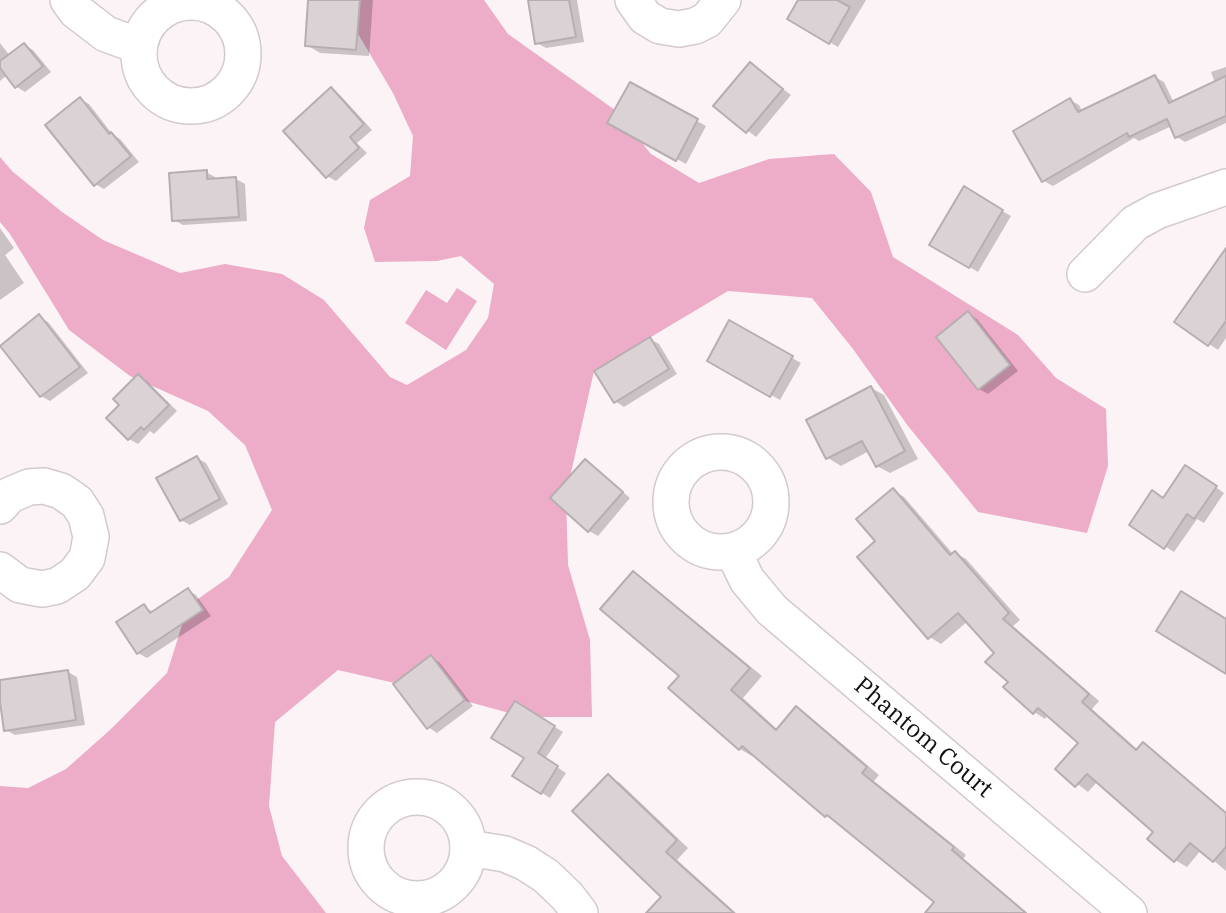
<!DOCTYPE html>
<html>
<head>
<meta charset="utf-8">
<style>
  body { margin:0 }
  canvas { display:block; background:#fcf3f6 }
</style>
</head>
<body>
<canvas width="1226" height="913"></canvas>
<script>
const ctx = document.querySelector('canvas').getContext('2d');
ctx.lineJoin = 'round';
function fillPath(path, color) { ctx.fillStyle = color; ctx.fill(path, 'evenodd'); }
const poly = rows => new Path2D(rows.map(r => 'M' + r).join(''));
function trace(path, color, width, dash) { ctx.strokeStyle = color; ctx.lineWidth = width; ctx.lineCap = dash ? 'butt' : 'round'; ctx.setLineDash(dash || []); ctx.stroke(path); }
function label(font, color, halo, rows, align = 'center') {
  ctx.font = font + ' "IBM Plex Serif",serif'; ctx.lineWidth = 6; ctx.setLineDash([]); ctx.textBaseline = 'middle'; ctx.strokeStyle = halo; ctx.fillStyle = color; for (const [text, x, y, turn = 0] of rows) {
    ctx.save(); ctx.translate(x, y); ctx.rotate((+turn || 0) * Math.PI / 180); ctx.textAlign = isNaN(turn) ? turn : align; if (halo) ctx.strokeText(text, 0, 0); ctx.fillText(text, 0, 0); ctx.restore();
  }
}
fillPath(poly([
  [357,0,484,0,508,34,615,110,651,154,699,183,769,159,834,154,871,192,893,257,1018,335,1056,378,1106,409,1108,466,1087,533,978,512,908,426,853,349,812,298,728,291,594,371,566,495,568,565,590,640,592,717,524,717,425,690,338,670,275,722,269,806,282,856,326,913,0,913,0,786,28,788,66,769,111,729,167,673,188,606,229,577,272,510,245,445,208,411,130,376,69,330,10,234,0,222,0,157,12,171,62,212,103,240,180,273,225,264,282,274,324,300,390,377,407,385,466,350,488,318,494,284,461,256,437,261,375,262,364,228,370,200,410,176,413,136,393,93,354,27],
  [457,288,477,301,446,350,405,323,426,290,447,303]
]), '#edacc8');
fillPath(poly([
  [310,0,373,0,369,56,320,53,307,45],
  [530,0,577,0,584,42,546,48,537,43],
  [800,0,866,0,838,47,789,19],
  [0,43,10,56,24,45,33,50,51,72,25,92,17,87,7,75,0,81],
  [750,64,791,95,756,137,716,106],
  [1226,67,1226,123,1185,142,1177,137,1172,126,1139,141,1134,138,1053,186,1044,181,1070,100,1079,105,1082,111,1155,77,1164,82,1174,103,1215,83,1211,72],
  [631,84,706,126,686,164,610,123],
  [332,90,340,95,372,130,357,143,367,153,336,181,327,176],
  [80,99,89,104,113,135,120,139,139,162,104,189,95,184],
  [206,172,215,177,215,180,236,179,245,184,247,221,183,225,174,220],
  [964,189,1011,216,978,272,931,244],
  [0,228,14,248,5,255,24,283,0,300],
  [1226,266,1226,338,1218,350,1176,322],
  [969,314,977,319,1018,371,988,394,979,389],
  [39,317,48,322,88,373,50,401,41,396],
  [730,323,801,363,780,400,709,360],
  [650,339,659,344,677,374,624,407,615,401],
  [138,376,147,381,177,411,154,434,150,431,138,444,129,439,121,405],
  [871,388,884,395,918,459,890,473,877,466,869,451,841,466,828,458],
  [197,458,206,463,228,504,190,525,181,520],
  [586,461,630,498,598,536,589,531],
  [1194,472,1224,493,1204,523,1197,519,1174,552,1131,525],
  [893,490,904,497,953,554,955,553,966,559,1020,620,1013,626,1099,701,1092,709,1138,750,1143,745,1154,751,1226,812,1226,871,1201,850,1187,867,1175,860,1155,831,1098,781,1088,792,1058,769,1081,743,1048,715,1045,719,1034,712,1010,682,996,653,968,621,941,644,930,637,878,541],
  [633,574,646,581,762,676,743,698,778,730,796,708,809,716,879,775,874,781,966,855,963,859,1027,913,945,913,937,902,839,823,826,815,754,754,752,756,740,749,681,676],
  [188,590,196,595,211,616,147,658,138,653,144,606,153,612],
  [431,657,440,663,473,706,437,733,428,727],
  [68,672,77,677,85,725,15,735,6,730,0,682],
  [524,708,563,732,545,759,566,773,550,798,542,793,526,758],
  [608,776,620,783,688,848,677,860,736,913,660,913,663,897]
]), '#0003');
const building = poly([
  [308,0,360,0,356,50,305,46,308,0],
  [528,0,569,0,576,37,535,44,528,0],
  [798,0,837,0,850,7,829,44,787,19,798,0],
  [24,43,43,66,15,88,0,68,0,61,24,43],
  [750,62,783,89,746,133,713,106,750,62],
  [1155,75,1169,103,1226,76,1226,116,1175,138,1167,119,1129,137,1127,133,1042,182,1013,131,1070,98,1078,112,1155,75],
  [630,82,698,119,676,161,607,123,630,82],
  [331,87,364,124,350,137,359,148,326,178,283,131,331,87],
  [80,97,109,134,111,132,131,156,94,186,45,125,80,97],
  [207,170,207,179,236,177,239,217,172,221,169,173,207,170],
  [964,186,1003,210,969,268,929,245,964,186],
  [1226,248,1226,321,1208,346,1174,322,1226,248],
  [968,311,1010,365,978,390,936,337,968,311],
  [39,314,80,367,40,397,0,346,39,314],
  [729,320,793,356,770,397,707,361,729,320],
  [650,337,669,369,614,403,594,371,650,337],
  [138,374,169,405,144,430,141,427,128,440,106,418,119,405,113,399,138,374],
  [871,386,905,451,876,467,862,441,826,459,806,420,871,386],
  [197,456,220,499,180,521,156,478,197,456],
  [585,459,623,492,588,532,550,498,585,459],
  [1185,465,1217,486,1194,519,1187,514,1164,549,1129,525,1152,490,1163,498,1185,465],
  [893,488,950,555,955,551,1009,613,1003,619,1089,694,1082,702,1136,750,1143,742,1226,813,1226,847,1213,862,1190,843,1174,862,1147,839,1153,832,1087,774,1075,787,1055,769,1078,743,1038,708,1033,714,1003,687,1008,682,985,662,994,653,958,613,928,639,902,609,857,557,875,541,856,519,893,488],
  [633,571,750,668,731,690,776,730,796,706,867,767,862,773,954,847,952,850,1026,913,925,913,934,902,827,815,825,817,742,746,739,750,668,688,679,676,600,609,633,571],
  [188,588,203,610,137,654,116,622,144,604,150,613,188,588],
  [1181,591,1226,619,1226,674,1156,631,1181,591],
  [431,655,465,700,427,729,393,684,431,655],
  [68,670,76,720,4,731,0,702,0,680,68,670],
  [515,701,555,726,538,753,558,766,541,794,512,776,524,758,491,738,515,701],
  [608,774,677,840,666,852,734,913,646,913,661,897,572,811,608,774]
]);
fillPath(building, '#dbd2d5');
trace(building, '#b7aeb1', 2);
const minor = poly([
  [68,0,76,11,106,34,139,46],
  [633,0,645,17,660,26,679,29,695,26,707,20,723,0],
  '139 54a52 52 0 1 1 104 0a52 52 0 1 1-104 0Z',
  [1085,274,1135,223,1157,211,1226,187],
  '671 502a50 50 0 1 1 100 0a50 50 0 1 1-100 0Z',
  [0,506,10,495,29,487,44,486,61,491,77,502,86,516,91,537,87,558,75,574,57,586,42,589,20,585,0,570],
  [733,551,747,580,772,610,1129,913],
  '366 848a51 51 0 1 1 102 0a51 51 0 1 1-102 0Z',
  [469,848,505,854,526,863,546,876,567,896,580,913]
]);
trace(minor, '#d3cace', 38);
trace(minor, '#fff', 35);
label('24px', '#120f10', '#fff', [
  ["Phantom Court",923,738,40]
]);
</script>
</body>
</html>
